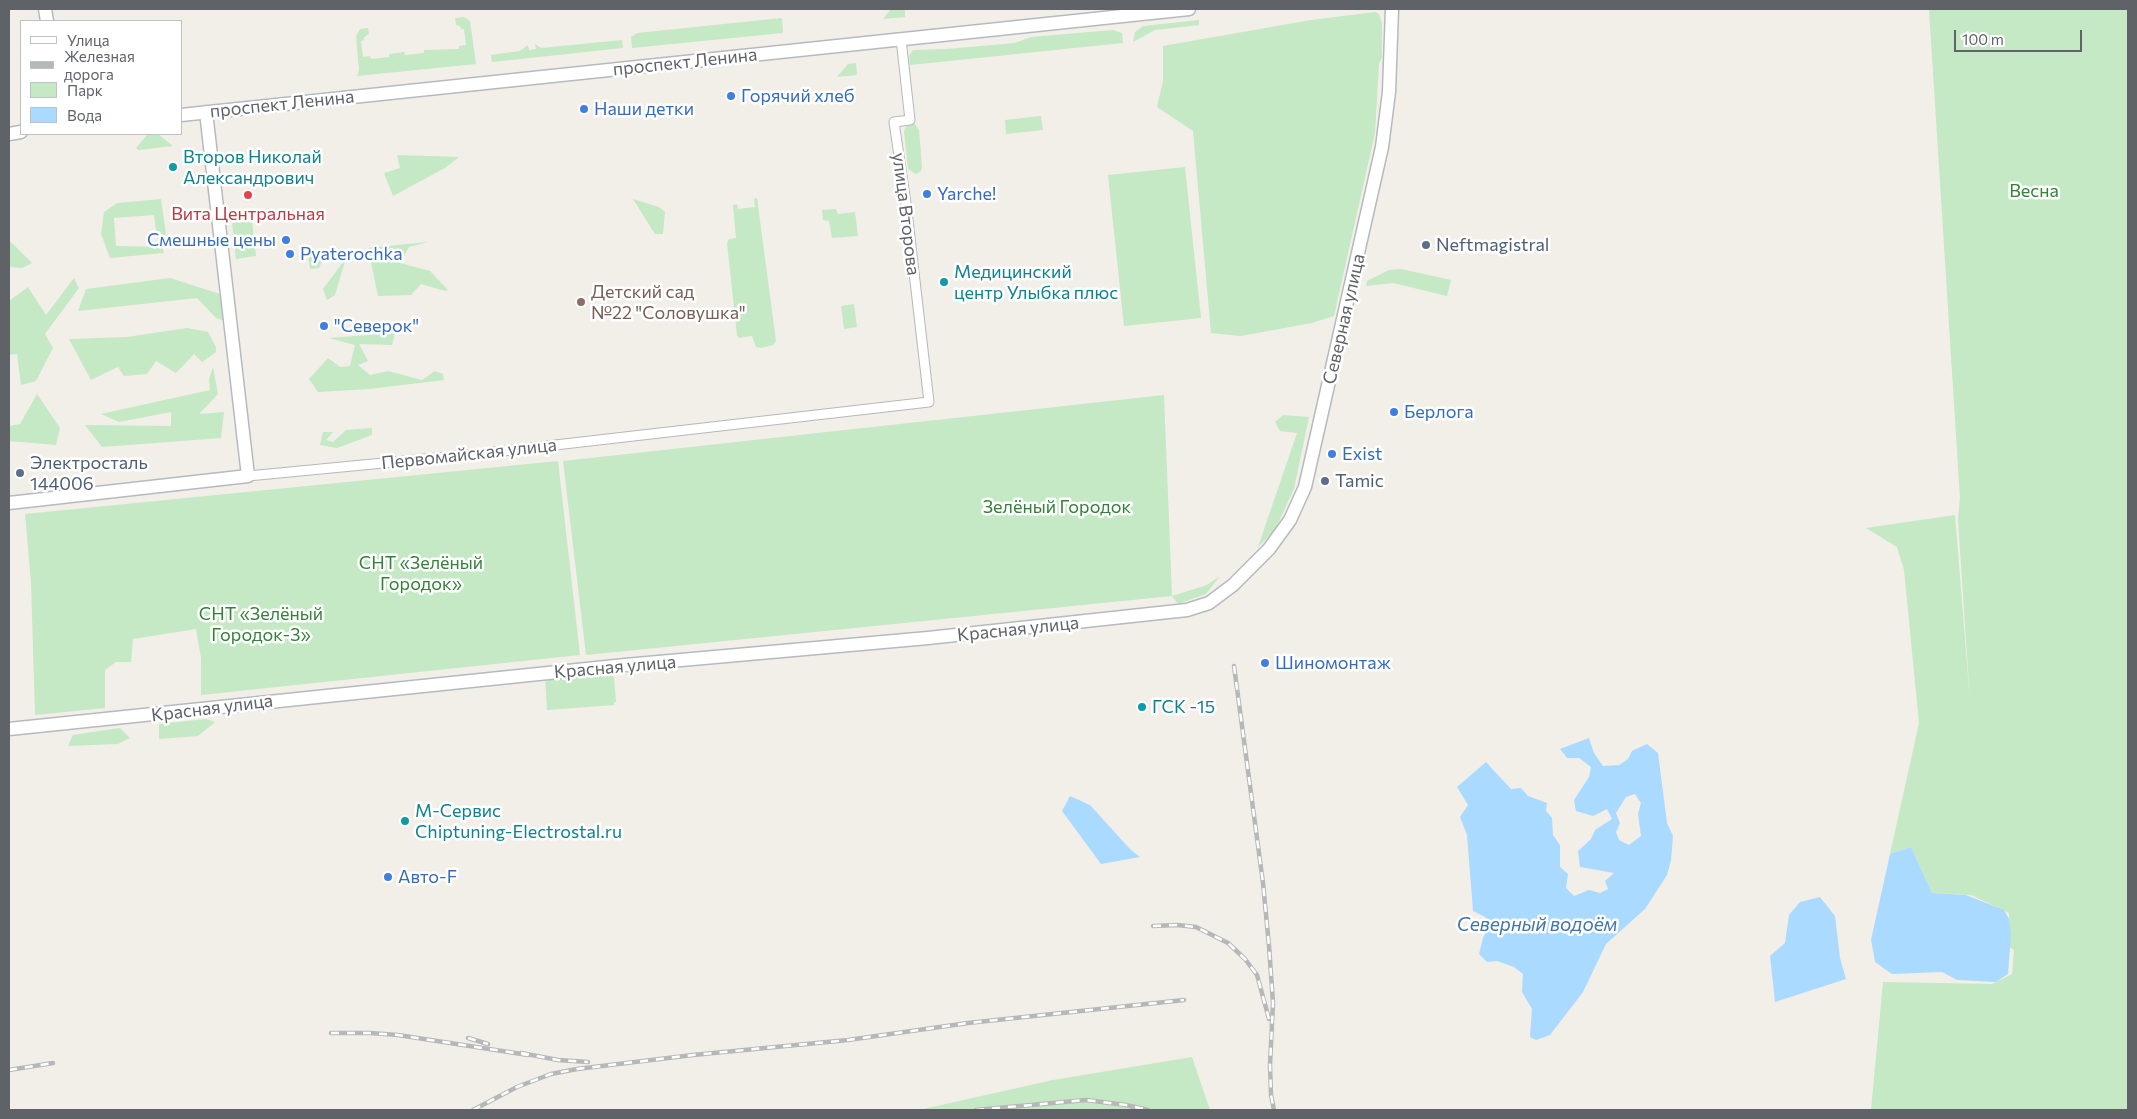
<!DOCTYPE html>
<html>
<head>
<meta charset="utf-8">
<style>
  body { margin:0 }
  #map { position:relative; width:2137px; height:1119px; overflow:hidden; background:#f1efe8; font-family:Commissioner,sans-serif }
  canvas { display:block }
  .frame { position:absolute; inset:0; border:10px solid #5f6368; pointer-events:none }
  .legend { position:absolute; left:20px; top:20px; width:162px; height:115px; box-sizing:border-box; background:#fff; border:1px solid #bfc1c3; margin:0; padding:6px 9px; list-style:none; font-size:15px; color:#5f6368 }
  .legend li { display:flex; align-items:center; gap:10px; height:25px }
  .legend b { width:25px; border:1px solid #bfc1c3 }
  .scale { position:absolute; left:1954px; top:30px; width:128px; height:22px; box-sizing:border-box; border:2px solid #5f6368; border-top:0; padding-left:6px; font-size:15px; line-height:18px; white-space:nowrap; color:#5f6368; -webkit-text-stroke:4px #fff; paint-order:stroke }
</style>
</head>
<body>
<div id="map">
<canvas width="2137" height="1119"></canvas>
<div class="frame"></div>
<ul class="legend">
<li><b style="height:6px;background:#fff"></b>Улица</li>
<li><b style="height:6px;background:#b6b7b8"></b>Железная дорога</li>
<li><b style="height:14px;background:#c5e8c5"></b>Парк</li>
<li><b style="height:14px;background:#aadaff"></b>Вода</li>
</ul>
<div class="scale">100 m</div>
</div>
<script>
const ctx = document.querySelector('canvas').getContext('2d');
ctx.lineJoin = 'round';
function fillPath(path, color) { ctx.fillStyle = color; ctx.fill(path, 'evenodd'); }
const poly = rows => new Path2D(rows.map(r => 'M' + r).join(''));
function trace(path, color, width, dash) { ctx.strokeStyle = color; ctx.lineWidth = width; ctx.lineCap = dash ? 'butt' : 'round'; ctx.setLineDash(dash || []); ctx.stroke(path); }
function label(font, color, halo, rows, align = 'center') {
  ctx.font = font + ' Commissioner,sans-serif'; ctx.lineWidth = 5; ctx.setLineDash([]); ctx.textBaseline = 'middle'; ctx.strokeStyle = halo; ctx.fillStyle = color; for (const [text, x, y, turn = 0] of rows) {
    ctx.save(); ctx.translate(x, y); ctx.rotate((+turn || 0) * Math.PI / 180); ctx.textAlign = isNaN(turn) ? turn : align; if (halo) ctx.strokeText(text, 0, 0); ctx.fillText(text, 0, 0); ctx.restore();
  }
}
fillPath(poly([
  [891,9,905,9,905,17,883,19],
  [1929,9,2128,9,2128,1110,1871,1110,1883,982,1992,984,2012,974,2014,950,2009,947,2009,913,1971,895,1932,893,1911,847,1890,854,1919,723,1904,570,1897,547,1866,528,1955,515,1970,701,1958,520,1960,498],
  [1375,12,1379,14,1382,24,1382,57,1379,64,1375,133,1334,316,1312,323,1241,336,1211,333,1193,131,1157,107,1163,81,1163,46,1311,20],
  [464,17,470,21,476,64,357,76,359,70,356,36,360,29,368,28,369,34,364,37,364,40,361,41,363,57,370,56,371,59,389,57,389,54,404,52,405,55,424,53,424,50,459,49,459,46,466,45,464,29,461,29,460,26,456,25,455,18],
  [782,18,783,33,632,48,631,37,637,33],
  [1199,20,1199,25,1155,30,1133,42,1135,32,1143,26],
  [1113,30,1122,33,1123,43,910,65,909,56,913,50,946,49,1015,43,1031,37],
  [622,40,623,48,492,62,491,55,520,51,528,45,529,50,536,49,535,44,541,48],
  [856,63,857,75,837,77,848,64],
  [1041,116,1043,130,1006,134,1005,120],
  [911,123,915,124,919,130,922,166,921,171,916,174,908,169,904,131,906,126],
  [158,134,173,146,138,150,136,148,147,135],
  [397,155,459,157,445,168,393,196,384,173,400,168],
  [1185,167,1201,318,1124,326,1108,175],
  [757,198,776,341,773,345,761,348,756,347,752,336,739,338,737,335,727,243,729,239,736,238,733,205,737,204,738,209,755,207,754,199],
  [161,199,166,234,157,239,154,215,114,218,116,246,162,247,164,253,110,258,101,234,104,212,117,203],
  [633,199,659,207,665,212,663,234,655,234],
  [836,209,838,214,855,212,858,236,832,238,829,221,823,220,822,210],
  [252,221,256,256,236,259,232,223],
  [9,241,12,243,32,263,22,268,9,267],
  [428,242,409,247,400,263,430,271,448,290,445,291,421,284,411,295,378,296,368,248],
  [308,253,322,255,323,259,319,268,310,269],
  [346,258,335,295,327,300,323,289],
  [1401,269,1451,280,1447,296,1393,283,1366,286,1367,281,1389,270],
  [74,278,79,288,45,334,53,348,36,381,21,385,17,354,9,355,9,301,28,287,46,315],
  [170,278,223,295,225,321,216,318,197,298,78,311,86,289],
  [854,304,857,327,844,329,841,306],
  [187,328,208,332,216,347,216,352,202,362,194,354,176,373,156,361,147,374,124,376,118,367,91,380,69,339,127,337],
  [395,333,392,345,359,344,368,361,358,365,370,375,388,371,422,380,435,371,443,374,444,380,369,389,318,392,309,379,328,358,340,367,350,366,355,345,329,338],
  [213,367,218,394,199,414,224,412,221,438,102,447,85,425,171,426,171,412,119,422,101,414,210,390,209,379],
  [37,394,60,428,56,445,9,441,9,426,20,424],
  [1164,395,1172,596,1207,585,1220,576,1206,594,1178,604,1172,596,586,655,563,461],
  [1283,415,1309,417,1294,489,1275,530,1258,547,1297,433,1280,431,1275,422],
  [372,428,372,435,337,448,320,445,323,432,333,432,326,440,333,442,346,430],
  [558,461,580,655,201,695,201,658,196,629,133,639,131,662,116,662,105,670,105,708,35,715,31,582,25,514],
  [608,671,614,677,616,702,614,702,614,705,547,710,545,678],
  [206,719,215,722,198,736,159,739,159,724],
  [120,728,130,738,118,744,68,746,73,735],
  [1192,1057,1210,1110,919,1110,1053,1080]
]), '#c5e8c5');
fillPath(poly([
  [1589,738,1594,753,1603,766,1619,765,1628,759,1632,751,1647,744,1658,753,1667,823,1673,836,1671,860,1667,875,1645,909,1606,944,1583,992,1550,1035,1536,1040,1530,1037,1532,1009,1522,992,1523,974,1514,967,1497,961,1487,962,1479,954,1483,938,1489,926,1485,917,1473,911,1467,835,1460,817,1468,805,1457,787,1486,762,1511,789,1521,788,1528,796,1547,803,1546,811,1552,818,1553,835,1560,845,1560,867,1568,874,1566,888,1574,896,1589,890,1600,893,1608,889,1605,881,1614,873,1580,867,1578,851,1591,839,1595,830,1612,819,1607,809,1593,816,1576,811,1574,800,1589,777,1591,767,1579,758,1567,758,1560,749],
  [1635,794,1641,803,1638,814,1641,836,1629,845,1619,840,1616,832,1620,823,1616,813,1626,797],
  [1070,796,1090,805,1130,849,1140,857,1101,864,1062,811],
  [1911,847,1932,893,1966,895,2004,910,2009,919,2011,936,2008,974,1996,982,1957,980,1942,972,1892,974,1875,962,1871,940,1890,854],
  [1820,897,1835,916,1840,958,1846,979,1775,1002,1770,956,1785,943,1789,915,1800,902]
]), '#aadaff');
const street = poly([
  [248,476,477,454,929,402,906,203,894,122,910,120,901,39]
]);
const secondary = poly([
  [45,9,47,21],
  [181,115,1189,9],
  [9,134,21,132],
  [9,503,248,476,206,112],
  [9,729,625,665,928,638,1187,610,1209,603,1233,585,1269,549,1290,520,1305,487,1382,147,1389,92,1392,9]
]);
trace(street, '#b5b8bc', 11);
trace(secondary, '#b6babf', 15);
trace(street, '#fff', 9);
trace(secondary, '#fff', 12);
const rail = poly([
  [1234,666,1263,883,1269,946,1273,1003,1270,1065,1271,1095,1274,1110],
  [1153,926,1177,925,1196,927,1228,943,1245,959,1257,975,1269,1019],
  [331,1033,370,1033,398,1035,528,1055],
  [468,1038,488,1044],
  [521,1053,558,1060,588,1062],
  [9,1070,53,1063],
  [473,1110,517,1087,551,1074,577,1069,693,1055,848,1040,968,1023,1184,1000],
  [976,1110,1086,1100,1126,1105,1148,1110]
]);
trace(rail, '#b6b7b8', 4.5);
trace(rail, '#fff', 2.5, [8]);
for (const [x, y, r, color] of [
  [731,96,5,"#3f7fe0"],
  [584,109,5,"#3f7fe0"],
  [173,167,5,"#0f9aa8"],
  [927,194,5,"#3f7fe0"],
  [248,195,5,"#e0444e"],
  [286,240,5,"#3f7fe0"],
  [1426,245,5,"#5c6f8a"],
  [290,254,5,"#3f7fe0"],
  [944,282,5,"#0f9aa8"],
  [581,302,5,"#8d6e63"],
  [324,326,5,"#3f7fe0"],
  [1394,412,5,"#3f7fe0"],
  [1332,454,5,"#3f7fe0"],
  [20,473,5,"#5c6f8a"],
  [1325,481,5,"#5c6f8a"],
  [1265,663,5,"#3f7fe0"],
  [1142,707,5,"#0f9aa8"],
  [405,821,5,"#0f9aa8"],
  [388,877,5,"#3f7fe0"]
]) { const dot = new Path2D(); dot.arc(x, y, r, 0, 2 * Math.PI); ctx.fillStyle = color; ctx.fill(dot); trace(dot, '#fff', 2); }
label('18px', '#5f6368', '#fff', [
  ["проспект Ленина",685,62,-6],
  ["проспект Ленина",282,104,-6],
  ["улица Второва",906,214,83],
  ["Северная улица",1344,319,-77],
  ["Первомайская улица",469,454,-6],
  ["Красная улица",1018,629,-6],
  ["Красная улица",615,667,-5],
  ["Красная улица",212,708,-7]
]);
label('18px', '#366cbe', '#fff', [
  ["Горячий хлеб",741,96],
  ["Наши детки",594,109],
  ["Yarche!",937,194],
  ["Смешные цены",276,240,"right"],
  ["Pyaterochka",300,254],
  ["\"Северок\"",334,326],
  ["Берлога",1404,412],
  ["Exist",1342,454],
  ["Шиномонтаж",1275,663],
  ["Авто-F",398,877]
], 'left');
label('18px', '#0d838f', '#fff', [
  ["Второв Николай",183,157],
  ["Александрович",183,178],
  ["Медицинский",954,272],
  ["центр Улыбка плюс",954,293],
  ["ГСК -15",1152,707],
  ["M-Сервис",415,811],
  ["Chiptuning-Electrostal.ru",415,832]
], 'left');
label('18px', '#348238', '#fff', [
  ["Весна",2034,191],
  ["Зелёный Городок",1057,507],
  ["СНТ «Зелёный",421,563],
  ["Городок»",421,584],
  ["СНТ «Зелёный",261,614],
  ["Городок-3»",261,635]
]);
label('18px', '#be3a42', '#fff', [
  ["Вита Центральная",248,214]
]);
label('18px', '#4e5e75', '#fff', [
  ["Neftmagistral",1436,245],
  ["Электросталь",30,463],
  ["144006",30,484],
  ["Tamic",1335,481]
], 'left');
label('18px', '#785e54', '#fff', [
  ["Детский сад",591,292],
  ["№22 \"Соловушка\"",591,313]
], 'left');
label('italic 19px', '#4174aa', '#fff', [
  ["Северный водоём",1537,925]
]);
</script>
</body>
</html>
